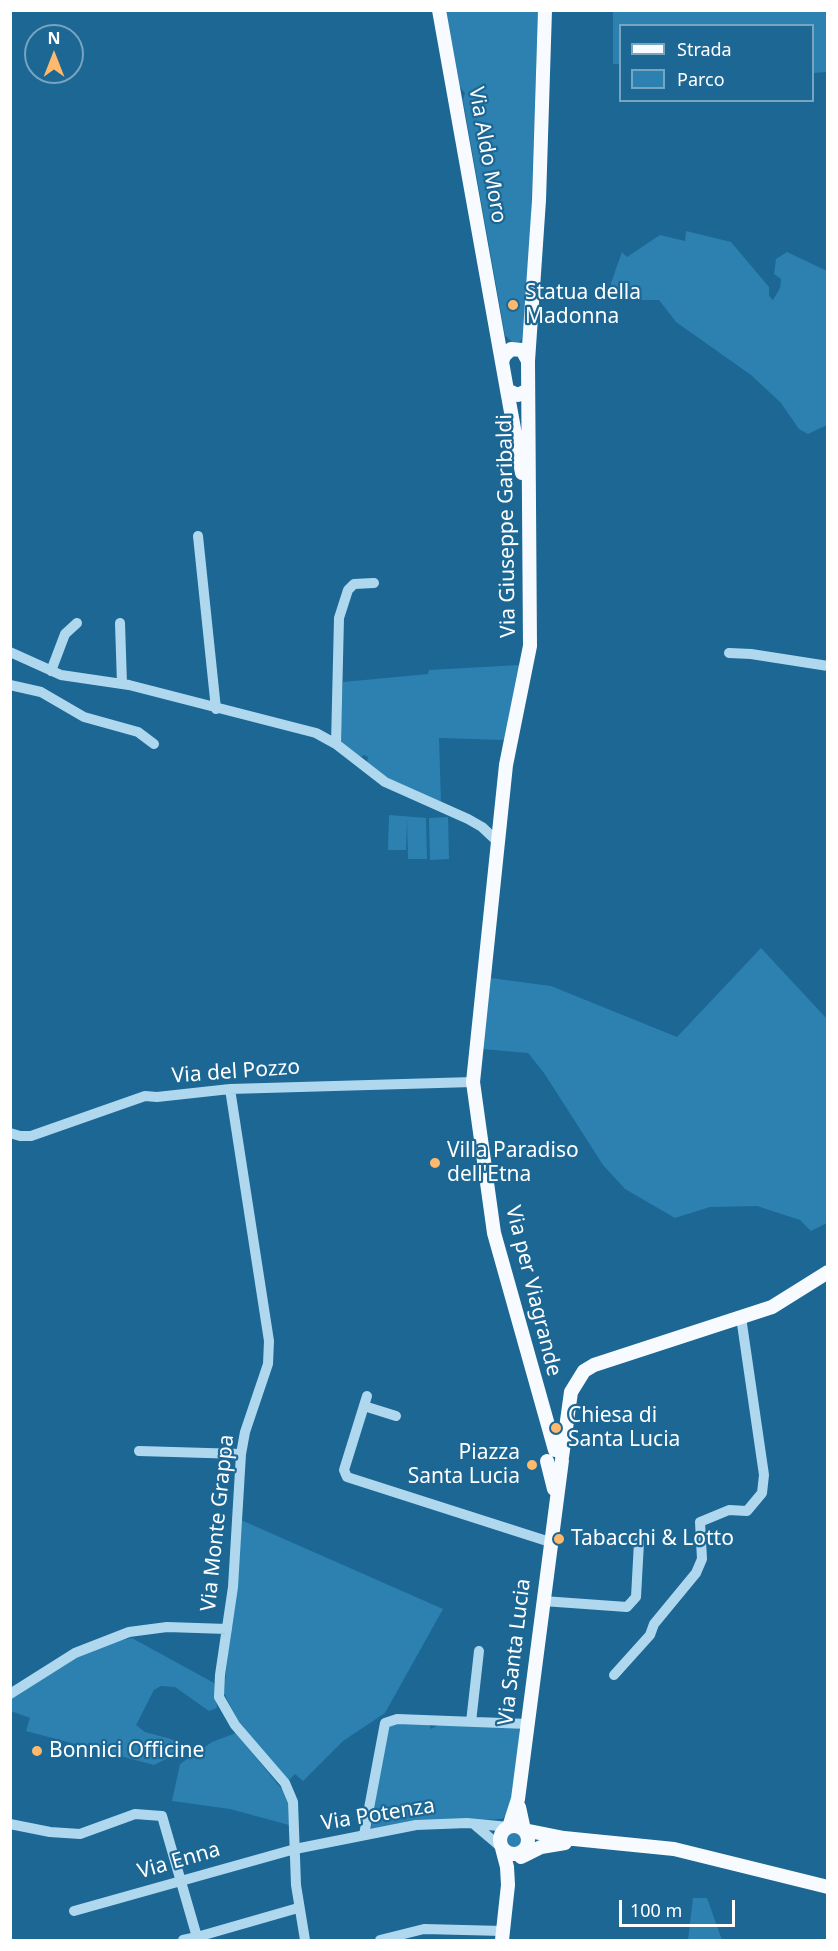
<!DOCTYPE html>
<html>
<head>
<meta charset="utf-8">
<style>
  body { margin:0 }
  #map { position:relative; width:838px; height:1951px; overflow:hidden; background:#1c6794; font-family:"Noto Sans",sans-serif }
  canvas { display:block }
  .frame { position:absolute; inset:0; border:12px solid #fff; pointer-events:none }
  .legend { position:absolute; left:619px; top:24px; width:195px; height:78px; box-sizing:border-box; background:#1c6794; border:2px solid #77a4bf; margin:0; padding:8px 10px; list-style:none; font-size:18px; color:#fff }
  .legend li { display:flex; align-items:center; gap:12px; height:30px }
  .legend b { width:30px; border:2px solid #77a4bf }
  .north { position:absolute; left:24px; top:24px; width:60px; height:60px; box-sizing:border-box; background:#1c6794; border:2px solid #77a4bf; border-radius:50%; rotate:0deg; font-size:16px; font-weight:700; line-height:24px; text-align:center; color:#fff }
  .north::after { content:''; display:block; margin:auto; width:21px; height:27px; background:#ffb96d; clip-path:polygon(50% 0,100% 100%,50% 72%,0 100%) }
  .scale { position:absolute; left:619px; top:1900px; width:116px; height:27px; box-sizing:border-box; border:3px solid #fff; border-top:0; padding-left:8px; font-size:18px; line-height:21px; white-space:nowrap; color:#fff; -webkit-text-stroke:4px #1c6794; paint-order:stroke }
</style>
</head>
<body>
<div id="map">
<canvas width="838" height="1951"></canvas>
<div class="frame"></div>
<ul class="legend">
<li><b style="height:8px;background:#f7fbff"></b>Strada</li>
<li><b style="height:16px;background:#2c81b0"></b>Parco</li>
</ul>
<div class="north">N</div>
<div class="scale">100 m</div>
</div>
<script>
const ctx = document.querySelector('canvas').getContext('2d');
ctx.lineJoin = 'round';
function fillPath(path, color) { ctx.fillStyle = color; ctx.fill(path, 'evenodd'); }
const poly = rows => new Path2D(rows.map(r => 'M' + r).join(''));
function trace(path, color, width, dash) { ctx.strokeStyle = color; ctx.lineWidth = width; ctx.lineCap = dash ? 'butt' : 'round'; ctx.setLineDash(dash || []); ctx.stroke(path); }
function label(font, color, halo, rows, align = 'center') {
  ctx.font = font + ' "Noto Sans",sans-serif'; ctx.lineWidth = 4.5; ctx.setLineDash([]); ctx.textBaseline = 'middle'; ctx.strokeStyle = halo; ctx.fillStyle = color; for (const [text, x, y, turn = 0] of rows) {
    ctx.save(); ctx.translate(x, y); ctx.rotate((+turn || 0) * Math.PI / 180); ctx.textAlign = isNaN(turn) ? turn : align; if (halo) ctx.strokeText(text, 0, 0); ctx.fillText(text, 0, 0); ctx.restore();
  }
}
fillPath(poly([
  [446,11,538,11,529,277,522,339,518,343,514,344,505,335,463,100,465,93,460,87],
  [613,11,827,11,827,72,813,73,812,26,620,26,620,64,613,64],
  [686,231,731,242,769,287,769,296,773,300,780,288,781,279,774,274,776,259,787,252,827,271,827,425,808,434,799,429,781,403,751,375,676,322,659,300,609,300,611,283,622,252,627,257,660,235,685,241],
  [520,665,505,740,439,738,441,802,398,786,367,762,368,757,364,755,361,757,340,743,343,682,428,674,429,670],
  [389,815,426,818,427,859,408,859,407,820,406,850,388,850],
  [448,817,449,859,430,860,429,818],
  [761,948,827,1019,827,1223,811,1231,800,1220,757,1206,710,1207,675,1218,625,1189,603,1165,544,1073,528,1053,482,1049,491,978,551,986,677,1037],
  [241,1520,443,1609,385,1713,343,1741,303,1781,295,1774,288,1781,239,1723,224,1693],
  [132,1638,214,1683,217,1708,209,1711,175,1687,161,1686,154,1690,136,1725,145,1732,171,1739,188,1748,154,1765,26,1731,30,1718,11,1711,10,1699,77,1657,114,1642],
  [394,1724,429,1724,431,1729,438,1725,516,1727,521,1730,512,1808,507,1815,502,1819,413,1822,371,1829,387,1728],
  [236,1733,284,1792,288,1802,289,1825,230,1809,172,1801,180,1764,212,1742],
  '503 1841a11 11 0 1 1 22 0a11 11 0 1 1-22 0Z',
  [693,1898,707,1898,722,1940,688,1940]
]), '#2c81b0');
trace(poly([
  [198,536,216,709],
  [120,623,122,684],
  [10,652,61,675,129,685,316,733,336,744,385,782,468,819,482,827,498,842],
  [729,653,751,654,828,666],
  [51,671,65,634,77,623],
  [10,685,41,692,84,717,138,732,154,744],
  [336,744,339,618,348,590,354,584,374,583],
  [230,1089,269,1341,268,1364,245,1432,241,1454,233,1587,220,1675,219,1697,235,1725,285,1783,293,1802,296,1885,305,1940],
  [10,1133,20,1136,31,1136,145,1096,157,1097,230,1089,473,1082],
  [367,1396,344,1470,347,1477,550,1542],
  [364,1406,396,1416],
  [139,1451,241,1454],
  [543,1601,627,1607,636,1597,639,1542],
  [614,1675,650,1635,654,1624,696,1573,702,1559,700,1522,729,1510,747,1511,762,1493,764,1475,741,1317],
  [10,1694,75,1653,129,1632,167,1627,227,1629],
  [471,1722,479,1651],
  [10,1824,50,1832,80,1834,135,1814,162,1816,197,1937,298,1908],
  [476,1826,502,1848],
  [364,1835,385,1723,397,1719,528,1724],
  [74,1911,295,1849,416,1825,467,1823,509,1827],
  [183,1940,197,1937,197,1940],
  [380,1940,424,1929,503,1931]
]), '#afd8ef', 10);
trace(poly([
  [439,10,502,362],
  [528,361,539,200,545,10],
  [507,390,522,473],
  [526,391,518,395,507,390,502,362,504,356,511,349,522,350,528,361,530,646,506,765,473,1082,494,1233,555,1450],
  [562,1457,571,1392,584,1371,594,1365,772,1307,828,1272],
  [547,1461,554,1489],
  [519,1807,524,1830,564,1838,674,1849,828,1887],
  '500 1840a14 14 0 1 1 28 0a14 14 0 1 1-28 0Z',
  [509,1827,518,1799,562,1460],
  [521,1857,541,1847,565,1843],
  [502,1940,508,1885,507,1867,502,1848]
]), '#f7fbff', 14);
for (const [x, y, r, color] of [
  [513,305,6,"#ffb96d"],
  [435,1163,6,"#ffb96d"],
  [556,1428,6,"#ffb96d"],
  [532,1465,6,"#ffb96d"],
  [559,1539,6,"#ffb96d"],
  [37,1751,6,"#ffb96d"]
]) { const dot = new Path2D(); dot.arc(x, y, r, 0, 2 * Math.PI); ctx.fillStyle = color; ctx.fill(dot); trace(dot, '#1c6794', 2); }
label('21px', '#fff', '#1c6794', [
  ["Via Aldo Moro",487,155,80],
  ["Via Giuseppe Garibaldi",507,526,-91],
  ["Via del Pozzo",236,1072,-4],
  ["Via per Viagrande",533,1291,76],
  ["Via Monte Grappa",218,1523,-84],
  ["Via Santa Lucia",515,1652,-83],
  ["Via Potenza",378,1815,-9],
  ["Via Enna",179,1861,-16]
]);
label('21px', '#fff', '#1c6794', [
  ["Statua della",525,293],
  ["Madonna",525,317],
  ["Villa Paradiso",447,1151],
  ["dell'Etna",447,1175],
  ["Chiesa di",568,1416],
  ["Santa Lucia",568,1440],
  ["Piazza",520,1453,"right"],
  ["Santa Lucia",520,1477,"right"],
  ["Tabacchi & Lotto",571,1539],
  ["Bonnici Officine",49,1751]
], 'left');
</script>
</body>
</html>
